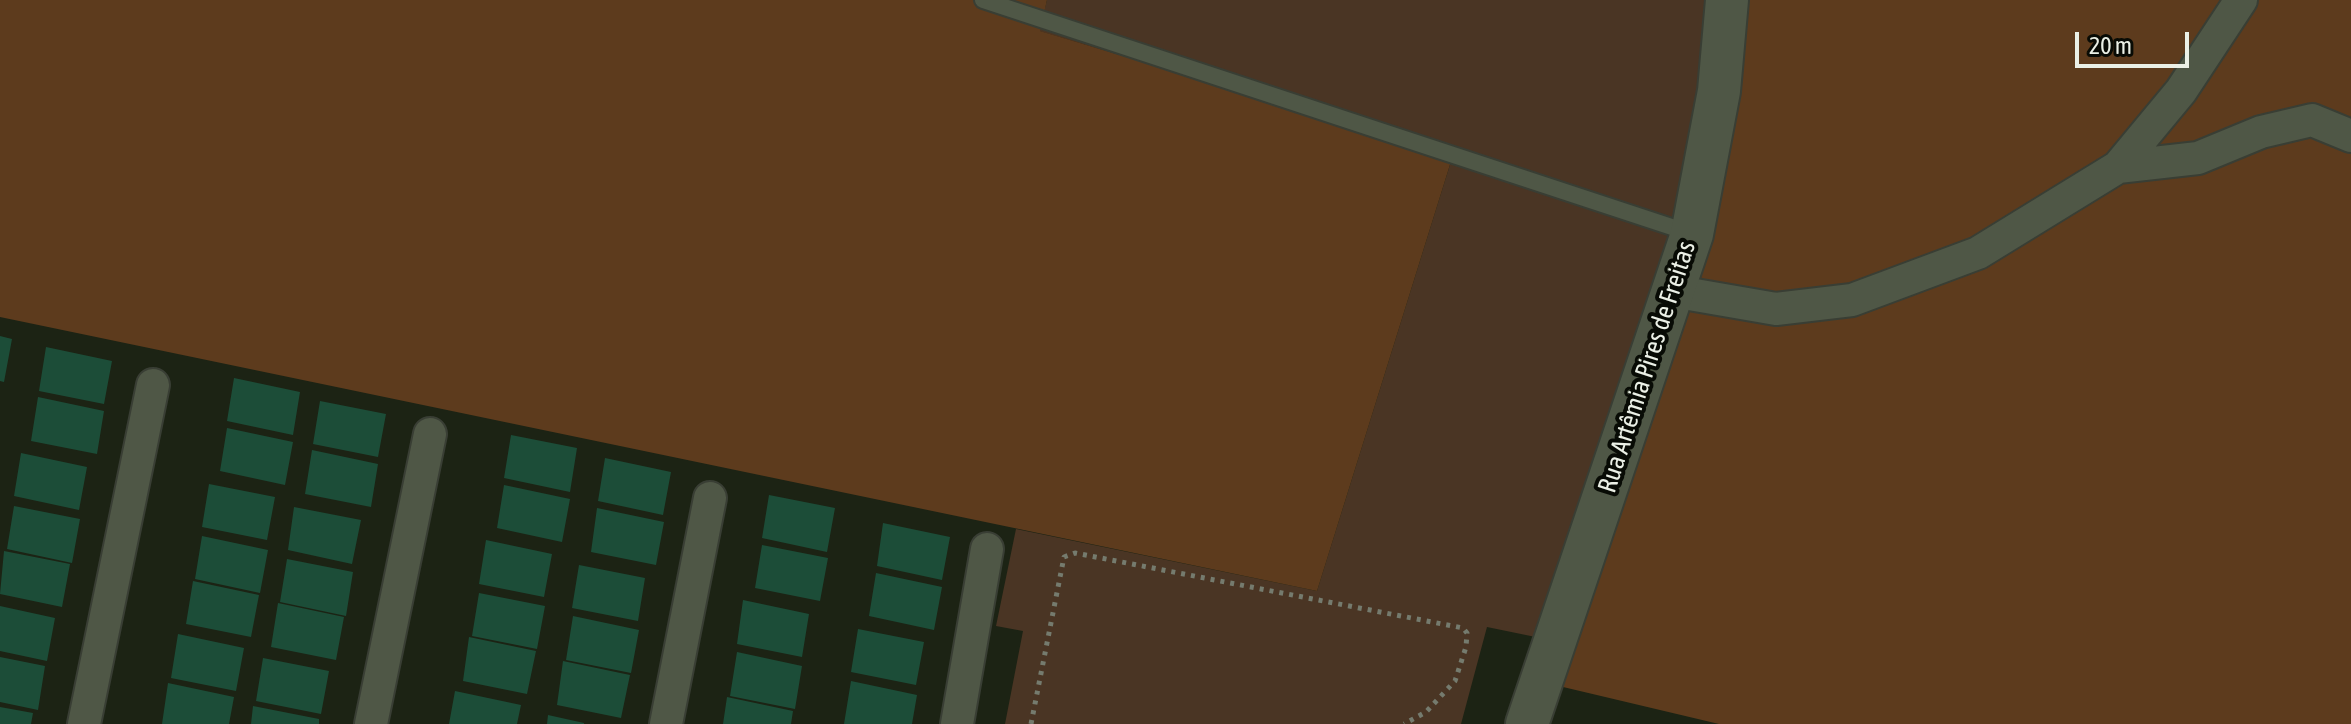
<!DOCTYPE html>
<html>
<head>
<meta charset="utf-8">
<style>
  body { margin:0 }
  #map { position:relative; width:2351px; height:724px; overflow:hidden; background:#1c2314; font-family:"Asap Condensed",sans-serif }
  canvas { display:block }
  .scale { position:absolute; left:2075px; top:32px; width:114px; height:36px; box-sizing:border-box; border:4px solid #ebf0e6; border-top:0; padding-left:10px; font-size:24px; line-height:28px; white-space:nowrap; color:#ebf0e6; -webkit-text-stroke:6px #080b05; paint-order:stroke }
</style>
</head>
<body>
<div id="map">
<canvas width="2351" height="724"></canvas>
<div class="scale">20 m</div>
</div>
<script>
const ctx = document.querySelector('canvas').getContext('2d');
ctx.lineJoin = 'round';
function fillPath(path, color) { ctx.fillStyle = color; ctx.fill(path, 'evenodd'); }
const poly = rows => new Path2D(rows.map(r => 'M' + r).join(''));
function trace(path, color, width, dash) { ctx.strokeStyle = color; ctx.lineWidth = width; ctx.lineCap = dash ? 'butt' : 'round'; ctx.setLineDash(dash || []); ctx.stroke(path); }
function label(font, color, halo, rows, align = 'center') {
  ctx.font = font + ' "Asap Condensed",sans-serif'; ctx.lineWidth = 8; ctx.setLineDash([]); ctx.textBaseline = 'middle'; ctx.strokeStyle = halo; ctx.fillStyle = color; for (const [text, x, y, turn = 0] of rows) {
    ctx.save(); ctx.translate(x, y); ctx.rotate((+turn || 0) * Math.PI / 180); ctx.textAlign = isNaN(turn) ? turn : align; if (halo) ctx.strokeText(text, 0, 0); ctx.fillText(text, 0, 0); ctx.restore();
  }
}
fillPath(poly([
  [1047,0,1736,0,1555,641,1487,627,1461,724,1005,724,1023,631,996,626,1016,529,1317,591,1453,155,1039,31]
]), '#4a3524');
fillPath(poly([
  [0,0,1047,0,1040,31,1453,155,1317,591,0,317],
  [1736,0,2351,0,2351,724,1719,724,1542,682,1734,81]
]), '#5d3b1d');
fillPath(poly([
  [0,336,12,339,4,382,0,381],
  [46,347,112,361,104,404,39,391],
  [234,378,300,392,293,435,227,421],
  [38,397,104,411,97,454,31,441],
  [320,401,386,414,378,457,313,444],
  [227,428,293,442,285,485,220,471],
  [511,435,577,448,570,492,504,478],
  [312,450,378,464,371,507,305,494],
  [21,453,87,467,79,510,14,496],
  [605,458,671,472,663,515,598,501],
  [209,484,275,497,267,540,202,527],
  [504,485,570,499,562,542,497,528],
  [769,495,835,508,827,552,762,538],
  [14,506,80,519,72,563,7,549],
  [294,507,361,520,352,564,288,550],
  [597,508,664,522,656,565,591,552],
  [883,523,950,537,942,580,877,566],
  [202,536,268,550,260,593,195,579],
  [486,540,552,554,544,597,479,584],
  [762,545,828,558,820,601,755,588],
  [4,551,70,564,62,607,0,594],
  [287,559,353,572,346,616,280,602],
  [579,565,645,578,638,621,572,608],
  [876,573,942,587,934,630,869,616],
  [193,581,259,595,251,637,186,624],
  [479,593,545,606,537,649,472,636],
  [743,600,809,614,802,657,737,644],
  [278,603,344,617,336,660,271,647],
  [0,606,55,618,47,661,0,651],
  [573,616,639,630,631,673,566,660],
  [858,629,924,642,916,685,851,672],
  [178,634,244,648,236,691,171,678],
  [469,637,536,651,527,694,463,681],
  [737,652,802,666,795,709,730,696],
  [0,657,45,666,38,710,0,702],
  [263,658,329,671,321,714,256,701],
  [563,661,630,675,621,718,557,705],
  [851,681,917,695,912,724,844,724],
  [168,683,234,697,229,724,162,724],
  [455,691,521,705,517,724,449,724],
  [727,697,793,711,791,724,723,724],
  [253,706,319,719,319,724,251,724],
  [0,707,33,713,31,724,0,724],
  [548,715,584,723,584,724,547,724]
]), '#1c4d38');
const service = poly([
  [983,0,1690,233]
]);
const minor = poly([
  [2118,167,2198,158,2261,132,2312,120,2351,136],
  [1672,291,1776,309,1852,300,1978,253,2118,167,2181,91,2241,0],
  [84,724,153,385],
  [371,724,430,434],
  [666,724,710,498],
  [957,724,987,549]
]);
const tertiary = poly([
  [1527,724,1692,234,1719,91,1727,0]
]);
trace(service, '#393e34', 20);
trace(minor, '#393e34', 36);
trace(tertiary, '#393e34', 46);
trace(poly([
  [1031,724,1064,557,1075,553,1463,628,1467,633,1466,647,1455,681,1426,712,1404,724]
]), '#757b6e', 5, [4, 6]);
trace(service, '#4f5746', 16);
trace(minor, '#4f5746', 32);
trace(tertiary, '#4f5746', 42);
label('26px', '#ebf0e6', '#080b05', [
  ["Rua Artêmia Pires de Freitas",1647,367,-72]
]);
</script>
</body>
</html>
